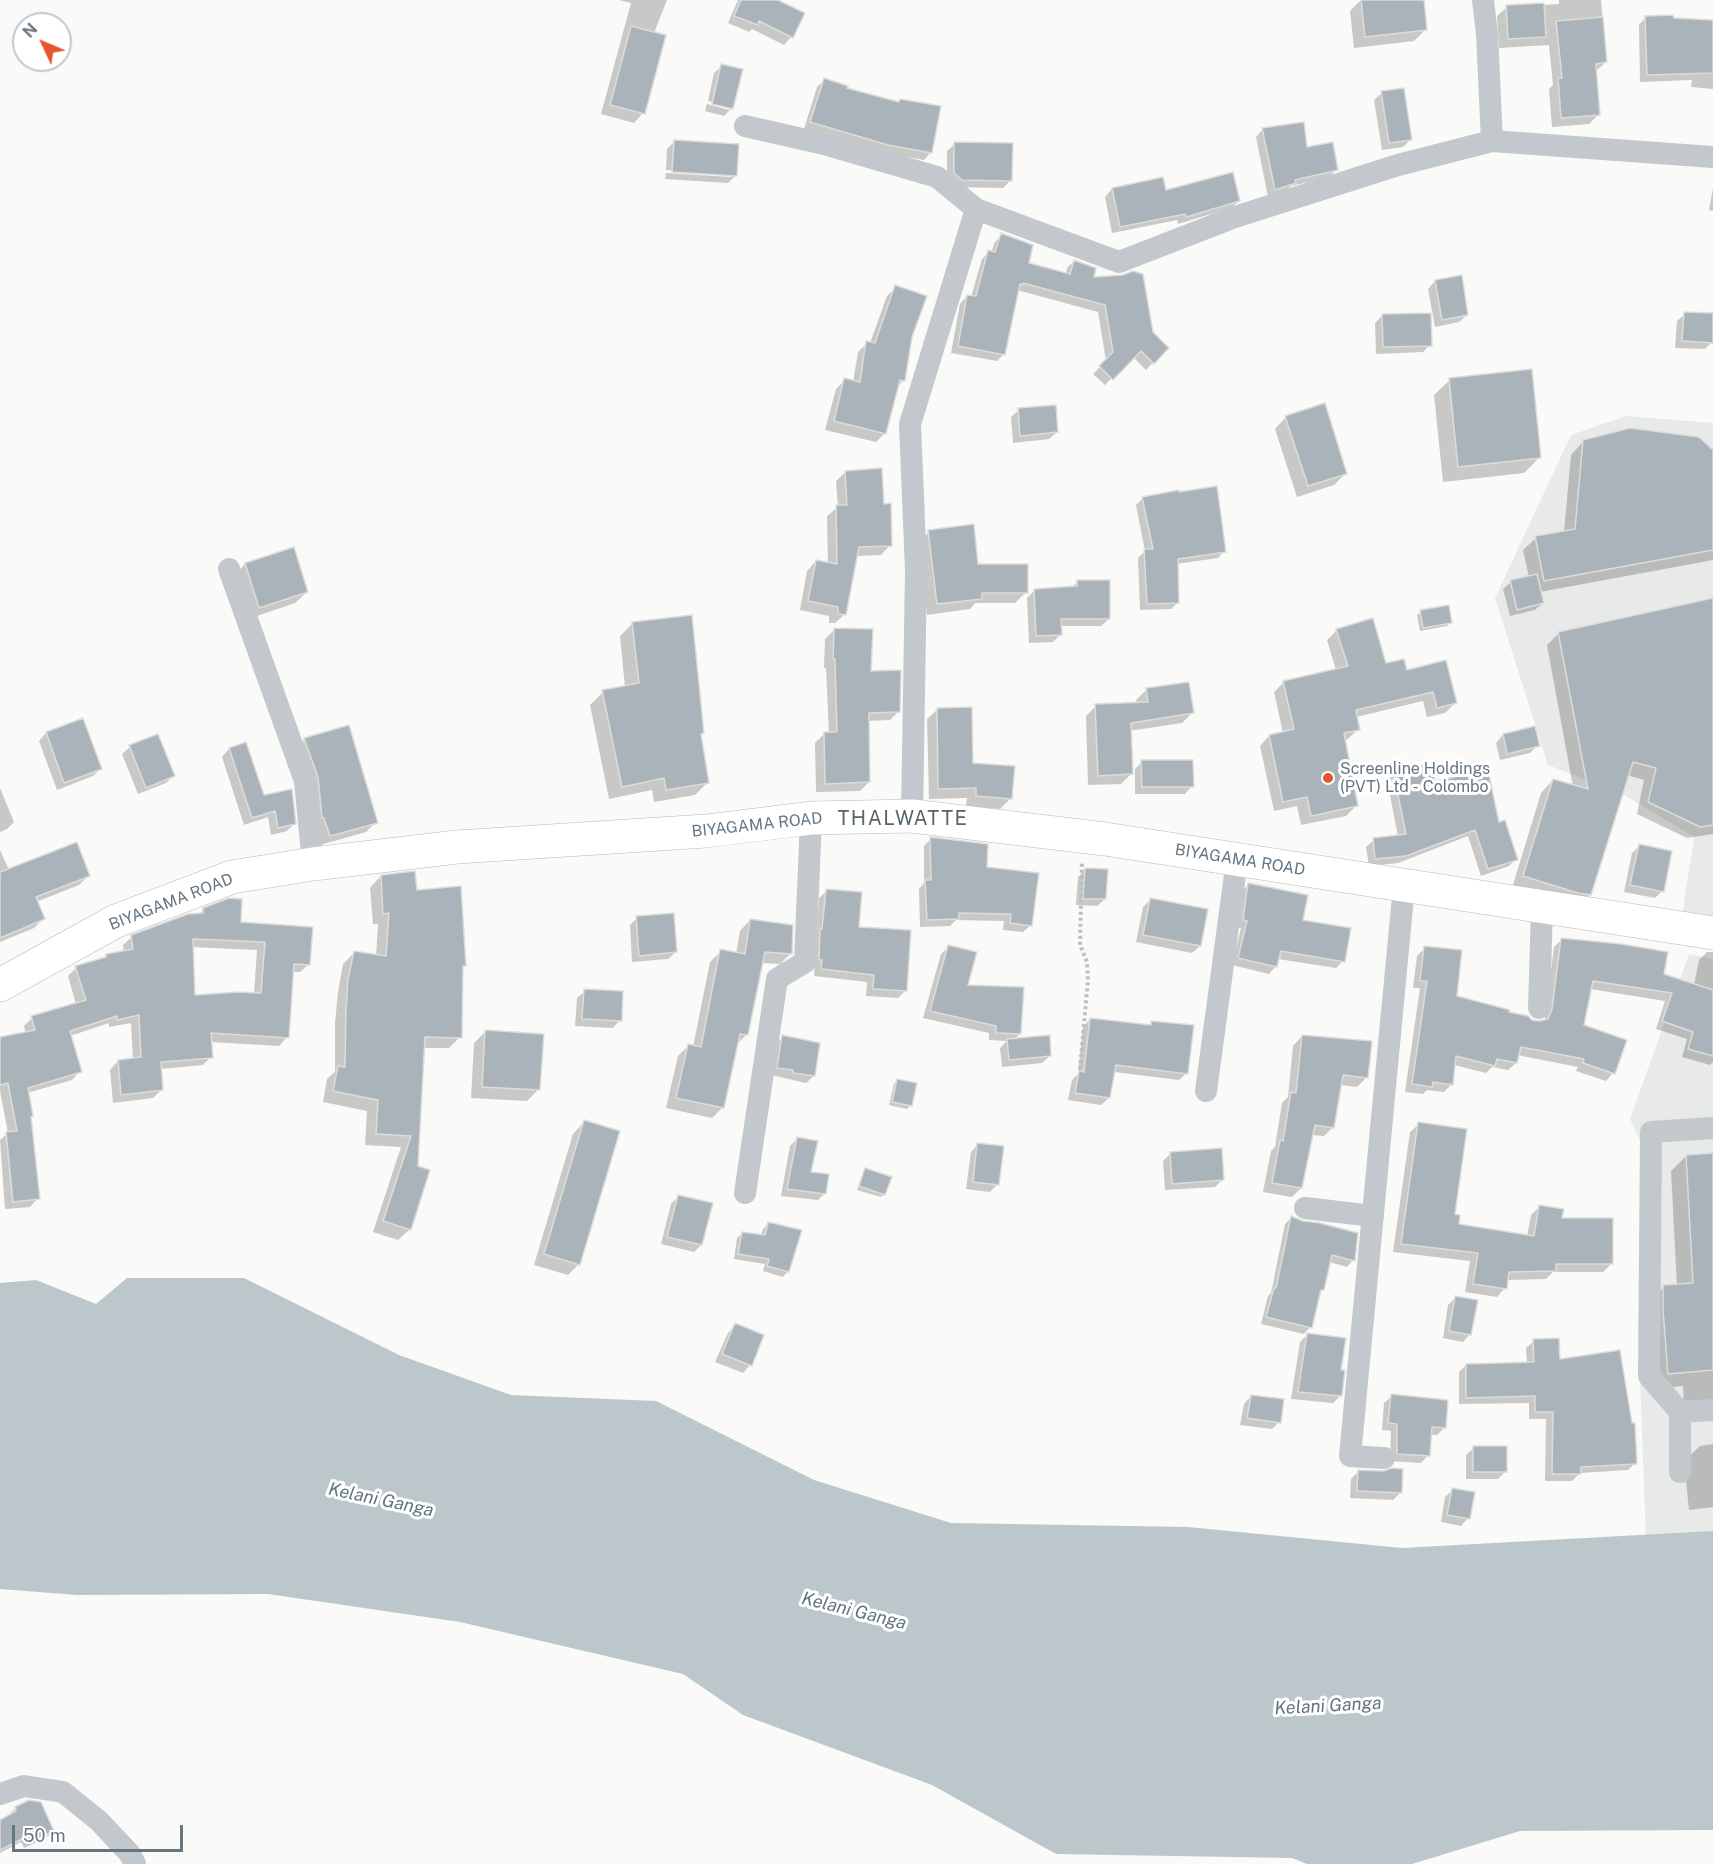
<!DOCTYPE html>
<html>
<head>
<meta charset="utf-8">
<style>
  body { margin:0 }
  #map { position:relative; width:1713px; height:1864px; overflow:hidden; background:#fafaf8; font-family:"Public Sans",sans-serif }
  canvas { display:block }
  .north { position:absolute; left:12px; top:12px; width:60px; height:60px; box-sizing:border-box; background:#fff; border:2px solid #c1c8cd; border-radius:50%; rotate:314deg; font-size:16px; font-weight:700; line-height:24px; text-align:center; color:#657683 }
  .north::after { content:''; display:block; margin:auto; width:21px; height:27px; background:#e4572e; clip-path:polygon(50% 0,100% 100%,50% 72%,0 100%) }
  .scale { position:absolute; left:12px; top:1825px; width:171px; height:27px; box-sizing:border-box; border:3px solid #657683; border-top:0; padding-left:8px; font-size:18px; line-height:21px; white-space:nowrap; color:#657683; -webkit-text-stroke:4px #fff; paint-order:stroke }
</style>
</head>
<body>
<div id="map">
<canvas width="1713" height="1864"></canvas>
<div class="north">N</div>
<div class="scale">50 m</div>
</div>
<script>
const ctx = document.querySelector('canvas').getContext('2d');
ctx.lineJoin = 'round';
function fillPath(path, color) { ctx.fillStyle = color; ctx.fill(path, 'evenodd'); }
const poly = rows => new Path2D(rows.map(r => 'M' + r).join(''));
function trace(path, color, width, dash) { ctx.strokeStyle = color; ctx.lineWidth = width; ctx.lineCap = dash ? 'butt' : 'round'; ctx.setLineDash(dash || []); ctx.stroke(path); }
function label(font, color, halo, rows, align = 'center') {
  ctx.font = font + ' "Public Sans",sans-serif'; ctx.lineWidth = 6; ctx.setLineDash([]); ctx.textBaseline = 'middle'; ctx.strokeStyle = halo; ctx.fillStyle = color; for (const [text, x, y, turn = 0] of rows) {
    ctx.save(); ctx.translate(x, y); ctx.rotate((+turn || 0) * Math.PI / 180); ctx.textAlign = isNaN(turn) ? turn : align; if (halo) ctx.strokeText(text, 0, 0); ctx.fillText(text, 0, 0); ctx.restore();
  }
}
fillPath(poly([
  [1626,416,1713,423,1713,926,1681,923,1694,837,1624,795,1548,765,1495,598,1571,435],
  [1689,954,1713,959,1713,1533,1646,1539,1638,1325,1653,1168,1630,1119]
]), '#e8e9e9');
fillPath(poly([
  [127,1278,244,1278,399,1355,511,1395,656,1401,814,1480,951,1523,1188,1527,1402,1548,1713,1531,1713,1830,1520,1831,1412,1864,1307,1864,1292,1858,1056,1854,932,1785,743,1715,683,1674,460,1622,268,1594,77,1595,0,1589,0,1283,36,1280,96,1304]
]), '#bbc7cb');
fillPath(poly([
  [619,0,667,0,654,33,643,113,634,123,601,114,631,3],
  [738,0,775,0,791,37,784,45,752,29,749,32,728,23],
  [1361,0,1422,0,1425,30,1414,41,1354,48,1350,11],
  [1559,0,1601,0,1606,62,1596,71,1598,115,1589,124,1552,127,1549,89,1553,85,1549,45,1499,48,1497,16,1507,7,1559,4],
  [1646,17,1713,22,1713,89,1691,87,1692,80,1640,82,1639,25],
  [722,66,732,108,724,116,705,111,707,104,729,110,729,107,708,101,714,73],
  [825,80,845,89,898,103,900,100,931,152,924,160,880,152,804,129,817,87],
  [1382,93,1410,140,1403,147,1382,150,1374,100],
  [1263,129,1306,149,1337,169,1329,177,1291,186,1287,190,1268,197,1256,137],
  [675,141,736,175,728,183,665,179,666,173,731,177,731,174,666,170,667,149],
  [955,144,1011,180,1003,188,954,187,947,181,947,151],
  [1713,188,1713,211,1709,210],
  [1112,189,1165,191,1239,201,1231,208,1178,224,1177,220,1112,233,1105,197],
  [1002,235,1027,264,1066,274,1067,268,1074,261,1167,348,1146,370,1133,357,1105,385,1093,374,1106,361,1098,312,1017,290,1004,354,997,361,951,353,960,304,967,296,971,297,982,259,989,252,991,253,995,242],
  [1435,281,1467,315,1459,322,1435,327,1428,289],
  [896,287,911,337,904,380,897,387,885,433,876,442,825,430,836,389,845,380,853,382,858,352,867,343,870,343,887,296],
  [1685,314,1713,315,1712,342,1705,349,1675,348,1677,321],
  [1382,316,1430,345,1423,352,1376,354,1375,323],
  [1450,380,1539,458,1524,473,1443,482,1434,395],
  [1019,410,1057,432,1049,439,1013,443,1011,417],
  [1286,417,1346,473,1334,485,1297,497,1275,429],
  [1583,442,1713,452,1713,560,1540,592,1543,603,1535,610,1510,616,1503,589,1511,582,1529,577,1523,550,1536,538,1564,532,1571,455],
  [846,472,890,545,881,555,856,556,845,614,835,623,829,623,829,616,800,610,807,571,816,561,828,564,827,516,838,507,836,481],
  [1143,498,1224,551,1218,558,1176,564,1178,602,1171,609,1140,610,1138,558,1145,551,1136,505],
  [929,532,977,565,1026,592,1015,603,975,603,970,609,927,615,918,543],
  [245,564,307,592,295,603,248,619,234,576],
  [1078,581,1109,619,1101,626,1060,626,1060,635,1053,642,1029,643,1027,598,1035,590,1071,588],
  [1713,599,1713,834,1687,838,1637,814,1644,780,1627,775,1590,894,1578,907,1512,888,1541,793,1553,780,1573,787,1547,645,1559,633],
  [1421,612,1450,623,1447,626,1420,631,1417,615],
  [633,623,702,733,700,735,708,782,695,795,654,802,652,790,609,799,590,705,603,692,625,687,620,636],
  [834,630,899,711,890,720,867,721,869,782,860,791,816,792,815,743,824,734,829,733,826,668,824,668,825,639],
  [1337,630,1384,665,1405,671,1455,703,1445,713,1427,717,1423,701,1356,717,1358,729,1348,739,1344,740,1356,806,1346,816,1301,825,1297,806,1274,811,1260,746,1269,736,1283,733,1274,692,1284,682,1336,670,1327,640],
  [1146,690,1192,713,1182,723,1129,731,1131,774,1121,784,1088,785,1086,716,1096,706,1137,704,1136,700],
  [938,709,971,764,1010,799,1000,809,966,806,967,798,929,799,927,719],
  [82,720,100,769,93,776,57,790,39,741,46,733],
  [1503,735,1538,745,1530,753,1500,760,1496,743],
  [305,739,376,822,366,832,320,845,295,749],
  [245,744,263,797,294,824,287,831,271,835,268,817,244,825,222,757,229,749],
  [130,747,173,776,166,783,138,794,122,754],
  [1142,762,1192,786,1185,794,1135,794,1135,769],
  [1394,772,1434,782,1498,824,1516,859,1509,866,1481,876,1468,836,1398,863,1369,866,1366,847,1374,840,1398,837,1387,779],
  [0,788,14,822,7,829,0,832],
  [931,839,986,869,1031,925,1023,932,1003,930,1004,921,956,920,950,926,920,927,919,889,924,883,924,846],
  [1639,846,1662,891,1655,898,1624,892,1632,853],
  [0,850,9,870,88,876,79,885,36,902,43,919,34,928,0,942],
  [1085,870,1105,899,1097,906,1076,905,1078,877],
  [381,876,415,891,465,965,461,969,460,1037,449,1048,423,1048,410,1229,398,1240,373,1232,401,1147,365,1145,367,1111,323,1102,327,1079,335,1072,335,1023,338,992,343,964,355,952,376,956,378,924,373,924,370,888],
  [1248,885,1301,922,1343,961,1336,968,1278,959,1276,966,1269,974,1232,965,1241,928,1236,927,1241,892],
  [827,891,905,991,898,998,866,996,867,982,814,976,819,898],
  [1150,900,1200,946,1192,953,1136,942,1143,907],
  [204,909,239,923,309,964,300,972,292,972,287,1037,279,1046,210,1042,211,1057,203,1065,160,1069,162,1089,153,1098,113,1103,110,1070,118,1061,133,1060,131,1023,109,1027,109,1023,70,1036,80,1071,72,1080,27,1093,38,1198,30,1207,5,1209,0,1140,8,1133,0,1091,0,1039,26,1034,24,1026,32,1018,76,1004,68,976,76,968,103,959,106,956,124,952,123,945,132,937,198,915],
  [192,947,257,950,254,994,193,997],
  [637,918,676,952,668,959,632,962,630,925],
  [750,920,790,954,780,964,761,963,747,1034,736,1045,723,1107,712,1118,666,1108,678,1056,688,1046,693,1047,710,962,721,951,736,954,740,931],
  [1562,939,1694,985,1699,960,1707,952,1713,952,1713,1062,1710,1065,1682,1057,1687,1039,1656,1029,1665,1001,1590,989,1582,1026,1613,1073,1606,1081,1576,1071,1578,1067,1517,1055,1516,1063,1508,1070,1492,1067,1486,1073,1454,1065,1452,1084,1444,1092,1427,1090,1423,1094,1405,1092,1420,988,1413,988,1417,956,1425,948,1455,997,1507,1014,1528,1017,1538,1023,1544,1022,1545,1018,1554,947],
  [949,947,966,986,1020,1034,1013,1040,1050,1056,1042,1063,1002,1067,1000,1048,1007,1041,989,1040,989,1033,923,1018,941,954],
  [585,991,620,1020,613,1028,575,1026,577,998],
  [1090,1019,1148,1026,1152,1022,1187,1073,1179,1080,1114,1072,1109,1098,1101,1105,1068,1100,1072,1080,1078,1074,1083,1027],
  [485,1032,539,1089,527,1101,471,1098,474,1043],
  [1302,1036,1367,1077,1357,1087,1340,1085,1333,1127,1324,1136,1311,1135,1301,1188,1292,1197,1263,1192,1271,1151,1275,1147,1282,1103,1288,1097,1293,1046],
  [783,1037,814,1076,806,1083,771,1075,775,1045],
  [897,1081,911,1105,907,1109,889,1105,894,1084],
  [584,1122,579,1264,568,1275,534,1265,573,1134],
  [1419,1124,1457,1226,1527,1237,1531,1215,1540,1206,1560,1219,1611,1264,1603,1272,1553,1272,1546,1279,1507,1280,1505,1288,1497,1297,1465,1292,1470,1261,1393,1252,1410,1132],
  [798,1138,809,1173,825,1193,818,1200,781,1196,790,1146],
  [978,1144,998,1184,990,1192,966,1189,971,1152],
  [1171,1153,1222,1180,1215,1187,1165,1190,1163,1161],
  [1713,1155,1713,1413,1684,1412,1683,1386,1653,1389,1649,1302,1664,1287,1677,1286,1671,1171,1686,1156],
  [866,1170,884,1194,881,1197,857,1190,863,1173],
  [678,1197,701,1245,694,1252,661,1244,671,1204],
  [1291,1218,1353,1260,1347,1267,1329,1262,1323,1290,1318,1294,1310,1327,1304,1334,1261,1324,1268,1296,1271,1293,1285,1224],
  [769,1223,788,1271,783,1277,763,1271,765,1264,734,1259,737,1238,743,1233,761,1236,763,1229],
  [1456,1297,1470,1334,1463,1342,1443,1338,1448,1305],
  [735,1325,750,1365,743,1373,715,1362,728,1333],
  [1308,1334,1339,1371,1341,1395,1333,1403,1291,1399,1300,1342],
  [1534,1341,1559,1361,1635,1463,1628,1470,1580,1473,1572,1481,1545,1481,1546,1419,1529,1419,1529,1403,1459,1404,1459,1372,1466,1365,1527,1364,1526,1348],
  [1251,1396,1279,1422,1272,1429,1240,1425,1244,1404],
  [1392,1396,1444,1428,1437,1435,1430,1435,1428,1455,1421,1463,1390,1461,1391,1431,1382,1430,1384,1403],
  [1713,1444,1713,1507,1689,1510,1684,1461,1700,1446],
  [1474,1448,1505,1472,1498,1479,1466,1479,1466,1455],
  [1358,1472,1400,1493,1393,1500,1350,1498,1351,1479],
  [1453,1490,1468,1518,1461,1526,1441,1522,1445,1497],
  [15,1809,53,1831,46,1838,24,1848,21,1842,0,1853,0,1822]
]), '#0003');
const building = poly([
  [741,0,778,0,805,13,793,38,759,21,758,25,734,16,741,0],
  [1361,0,1424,0,1427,30,1365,37,1361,0],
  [1544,3,1546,37,1508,39,1506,5,1544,3],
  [1673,15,1674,18,1713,20,1713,73,1647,75,1645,16,1673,15],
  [1603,17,1607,62,1596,64,1600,115,1561,118,1558,78,1562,78,1556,21,1603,17],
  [631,26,666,35,645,114,610,105,631,26],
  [721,64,743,69,733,109,712,104,721,64],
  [824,78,848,86,847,88,899,102,900,99,941,106,932,153,888,145,810,122,824,78],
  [1404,88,1412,140,1389,143,1381,91,1404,88],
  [1304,122,1307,147,1333,142,1338,170,1295,180,1296,183,1275,190,1262,128,1304,122],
  [674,140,739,144,737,176,672,172,674,140],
  [954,142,1013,143,1012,181,962,180,954,173,954,142],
  [1233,172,1240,201,1186,217,1185,214,1120,227,1112,188,1163,177,1166,190,1233,172],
  [1001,233,1033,245,1029,263,1070,274,1074,260,1096,268,1094,277,1123,275,1133,271,1143,274,1153,332,1169,348,1154,364,1141,351,1113,380,1099,366,1113,352,1105,305,1023,283,1023,285,1020,284,1005,355,958,346,967,295,976,296,988,250,995,252,1001,233],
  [1462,275,1468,315,1442,320,1435,280,1462,275],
  [895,285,927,296,912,337,905,381,900,380,886,434,834,421,844,378,860,382,866,341,875,343,895,285],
  [1684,312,1713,313,1713,343,1682,341,1684,312],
  [1431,313,1432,346,1383,347,1382,314,1431,313],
  [1532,369,1541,458,1458,467,1449,378,1532,369],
  [1325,403,1347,474,1308,486,1285,416,1325,403],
  [1056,405,1058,432,1020,436,1018,408,1056,405],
  [1630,428,1699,437,1713,450,1713,550,1544,581,1535,536,1575,529,1583,440,1630,428],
  [882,468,884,504,891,503,892,546,859,547,846,615,838,614,838,607,808,601,816,560,837,564,836,505,847,505,845,471,882,468],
  [1217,486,1226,552,1178,559,1179,603,1147,604,1144,549,1153,549,1142,497,1179,490,1179,492,1217,486],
  [974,524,978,564,1028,564,1028,593,982,593,982,599,937,604,928,530,974,524],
  [294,547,308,592,259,608,245,563,294,547],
  [1537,574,1544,603,1517,610,1510,580,1537,574],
  [1077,580,1110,580,1110,619,1061,619,1062,635,1036,636,1034,589,1077,586,1077,580],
  [1713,598,1713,825,1700,827,1648,802,1656,768,1633,762,1591,895,1578,893,1523,876,1553,779,1588,789,1558,632,1713,598],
  [1449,605,1452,623,1423,628,1420,610,1449,605],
  [692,615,704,733,701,734,709,783,666,790,664,778,622,787,602,690,639,683,632,622,692,615],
  [1373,618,1386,663,1404,659,1407,670,1446,660,1457,703,1437,708,1433,692,1356,710,1360,730,1344,733,1358,806,1311,816,1307,797,1283,802,1269,735,1294,729,1283,681,1348,666,1336,629,1373,618],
  [834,628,873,629,871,671,901,670,900,712,869,713,870,782,825,784,824,732,837,732,835,659,833,659,834,628],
  [1189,682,1194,713,1131,723,1133,774,1098,776,1095,704,1148,702,1146,688,1189,682],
  [972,707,973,763,1015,766,1012,799,976,796,976,788,938,789,937,708,972,707],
  [83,718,102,769,64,783,46,732,83,718],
  [349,725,378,823,330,836,324,818,322,818,318,777,304,738,349,725],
  [1535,726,1540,746,1507,754,1503,734,1535,726],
  [158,734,175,776,146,788,129,745,158,734],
  [246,742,264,795,292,789,296,824,278,828,275,811,252,818,229,748,246,742],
  [1141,760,1193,760,1194,787,1142,787,1141,760],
  [1432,763,1435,781,1488,770,1499,822,1505,820,1518,860,1488,869,1475,830,1406,856,1375,859,1373,838,1406,834,1393,771,1432,763],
  [930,837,988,844,987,867,1039,873,1032,926,1010,923,1011,914,959,913,959,919,927,920,925,880,931,880,930,837],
  [77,842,90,876,36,897,45,919,0,938,0,872,77,842],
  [1639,844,1672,851,1664,892,1630,885,1639,844],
  [1085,868,1108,869,1106,899,1083,899,1085,868],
  [415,871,417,890,461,886,466,966,463,966,462,1038,425,1037,418,1166,430,1170,411,1230,383,1221,411,1136,376,1134,378,1100,333,1091,338,1066,345,1067,346,1011,348,979,354,951,386,956,389,913,383,914,381,875,415,871],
  [1248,883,1308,895,1303,920,1351,928,1345,962,1281,951,1277,967,1238,958,1247,921,1243,920,1248,883],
  [826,889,862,892,859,927,911,930,907,991,873,989,874,975,821,969,822,960,819,960,820,929,822,929,826,889],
  [229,898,242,899,241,922,313,927,310,965,294,964,289,1038,211,1033,213,1058,161,1062,163,1090,121,1095,118,1060,141,1057,139,1015,117,1020,117,1016,70,1031,82,1072,28,1088,33,1116,31,1117,40,1199,13,1202,6,1132,17,1131,8,1083,0,1085,0,1037,35,1030,31,1016,86,1000,75,966,106,957,106,954,133,949,131,935,188,914,203,913,203,908,229,898],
  [193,939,265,942,261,993,238,992,195,995,193,939],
  [1150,898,1208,909,1201,946,1143,935,1150,898],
  [674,913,677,952,639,956,636,916,674,913],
  [750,919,793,925,792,954,765,952,748,1035,740,1034,724,1108,676,1098,688,1044,701,1047,720,949,745,954,750,919],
  [1561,938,1621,944,1668,952,1664,974,1713,990,1713,1056,1688,1049,1693,1032,1662,1021,1672,993,1593,981,1584,1025,1627,1040,1615,1074,1583,1063,1584,1059,1521,1047,1517,1063,1497,1059,1495,1066,1456,1056,1453,1085,1433,1082,1432,1087,1412,1084,1427,981,1420,981,1424,946,1462,950,1457,996,1510,1010,1509,1012,1528,1016,1532,1020,1539,1021,1548,1019,1552,1009,1561,938],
  [948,945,977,952,968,985,1024,987,1021,1034,996,1033,996,1026,930,1011,948,945],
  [584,989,623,991,622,1021,582,1019,584,989],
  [1090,1018,1151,1025,1151,1021,1194,1025,1188,1074,1116,1065,1110,1098,1075,1093,1079,1071,1084,1072,1090,1018],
  [485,1030,544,1034,540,1090,482,1087,485,1030],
  [782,1035,820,1043,815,1076,793,1073,793,1070,777,1068,782,1035],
  [1050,1035,1051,1056,1009,1060,1007,1039,1050,1035],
  [1302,1035,1372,1041,1368,1078,1343,1075,1334,1128,1315,1125,1302,1188,1272,1183,1280,1140,1283,1141,1291,1092,1296,1093,1302,1035],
  [897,1079,917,1083,912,1106,892,1102,897,1079],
  [584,1120,620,1131,580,1265,544,1254,584,1120],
  [1418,1122,1467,1129,1455,1214,1460,1215,1459,1224,1534,1236,1539,1205,1564,1209,1562,1218,1613,1218,1613,1264,1556,1264,1556,1271,1509,1272,1507,1289,1473,1284,1478,1253,1401,1244,1418,1122],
  [797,1137,818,1141,811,1172,829,1174,826,1194,787,1189,797,1137],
  [977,1143,1004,1146,999,1185,973,1182,977,1143],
  [1222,1148,1224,1180,1172,1184,1170,1152,1222,1148],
  [1713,1153,1713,1370,1668,1374,1663,1310,1663,1285,1693,1283,1686,1155,1713,1153],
  [865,1168,892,1177,885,1195,859,1186,865,1168],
  [678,1195,713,1203,702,1245,667,1237,678,1195],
  [1291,1216,1303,1221,1320,1223,1358,1233,1355,1261,1332,1255,1324,1290,1321,1290,1312,1328,1266,1317,1274,1288,1276,1288,1291,1216],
  [768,1222,802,1230,789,1272,767,1266,769,1259,738,1254,742,1232,765,1235,768,1222],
  [1455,1296,1478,1300,1471,1335,1449,1331,1455,1296],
  [735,1323,764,1335,752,1366,722,1354,735,1323],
  [1307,1333,1346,1338,1341,1370,1345,1370,1342,1396,1298,1392,1307,1333],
  [1559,1338,1560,1359,1620,1350,1632,1423,1635,1423,1637,1464,1581,1467,1581,1474,1552,1474,1553,1412,1535,1412,1535,1396,1466,1398,1466,1364,1534,1362,1533,1339,1559,1338],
  [1391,1394,1448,1400,1446,1428,1432,1427,1430,1456,1397,1454,1397,1424,1388,1423,1391,1394],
  [1251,1395,1284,1399,1281,1423,1247,1418,1251,1395],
  [1473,1446,1507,1446,1507,1472,1473,1472,1473,1446],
  [1392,1468,1403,1469,1402,1493,1357,1491,1358,1470,1383,1471,1392,1468],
  [1452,1488,1475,1492,1470,1519,1447,1515,1452,1488],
  [29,1800,41,1802,54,1831,31,1842,28,1836,0,1850,0,1820,16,1811,15,1807,29,1800]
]);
fillPath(building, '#aab3b9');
trace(building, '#dcdcda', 1.5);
const primary = poly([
  [0,985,116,921,232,877,313,864,457,847,706,831,811,818,912,816,1105,839,1713,933]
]);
trace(primary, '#b5babe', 34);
trace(poly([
  [1080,1069,1088,980,1087,962,1080,945,1082,862]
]), '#bbbfc2', 4, [3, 3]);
trace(poly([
  [1483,0,1487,34,1492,141,1713,157],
  [745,126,824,144,937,177,976,209,910,424,916,570,912,816],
  [976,209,1119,262,1235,217,1398,165,1492,141],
  [229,569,305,781,313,864],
  [1539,1008,1542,907],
  [1206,1091,1237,860],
  [1713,1128,1651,1132,1649,1376,1680,1412,1713,1410],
  [745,1193,777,979,805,962,811,818],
  [1305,1208,1373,1216],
  [1384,1458,1350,1456,1404,886],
  [1680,1472,1680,1412],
  [0,1794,24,1786,63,1792,99,1821,130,1854,135,1864]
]), '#c3c8cc', 22);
trace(primary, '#fff', 33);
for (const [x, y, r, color] of [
  [1328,778,6,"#e4572e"]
]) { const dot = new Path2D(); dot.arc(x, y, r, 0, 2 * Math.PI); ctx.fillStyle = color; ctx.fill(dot); trace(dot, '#fff', 2); }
label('16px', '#657683', '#fff', [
  ["Screenline Holdings",1340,769],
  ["(PVT) Ltd - Colombo",1340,787]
], 'left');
label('16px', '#657683', '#fff', [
  ["BIYAGAMA ROAD",757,825,-6],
  ["BIYAGAMA ROAD",1240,860,9],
  ["BIYAGAMA ROAD",171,902,-21]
]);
label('italic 18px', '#60757c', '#fff', [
  ["Kelani Ganga",381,1500,12],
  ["Kelani Ganga",854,1611,14],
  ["Kelani Ganga",1328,1706,-3]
]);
ctx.letterSpacing = '1.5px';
label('20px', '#57646e', '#fff', [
  ["THALWATTE",903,819]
]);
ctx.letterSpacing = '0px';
</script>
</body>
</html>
